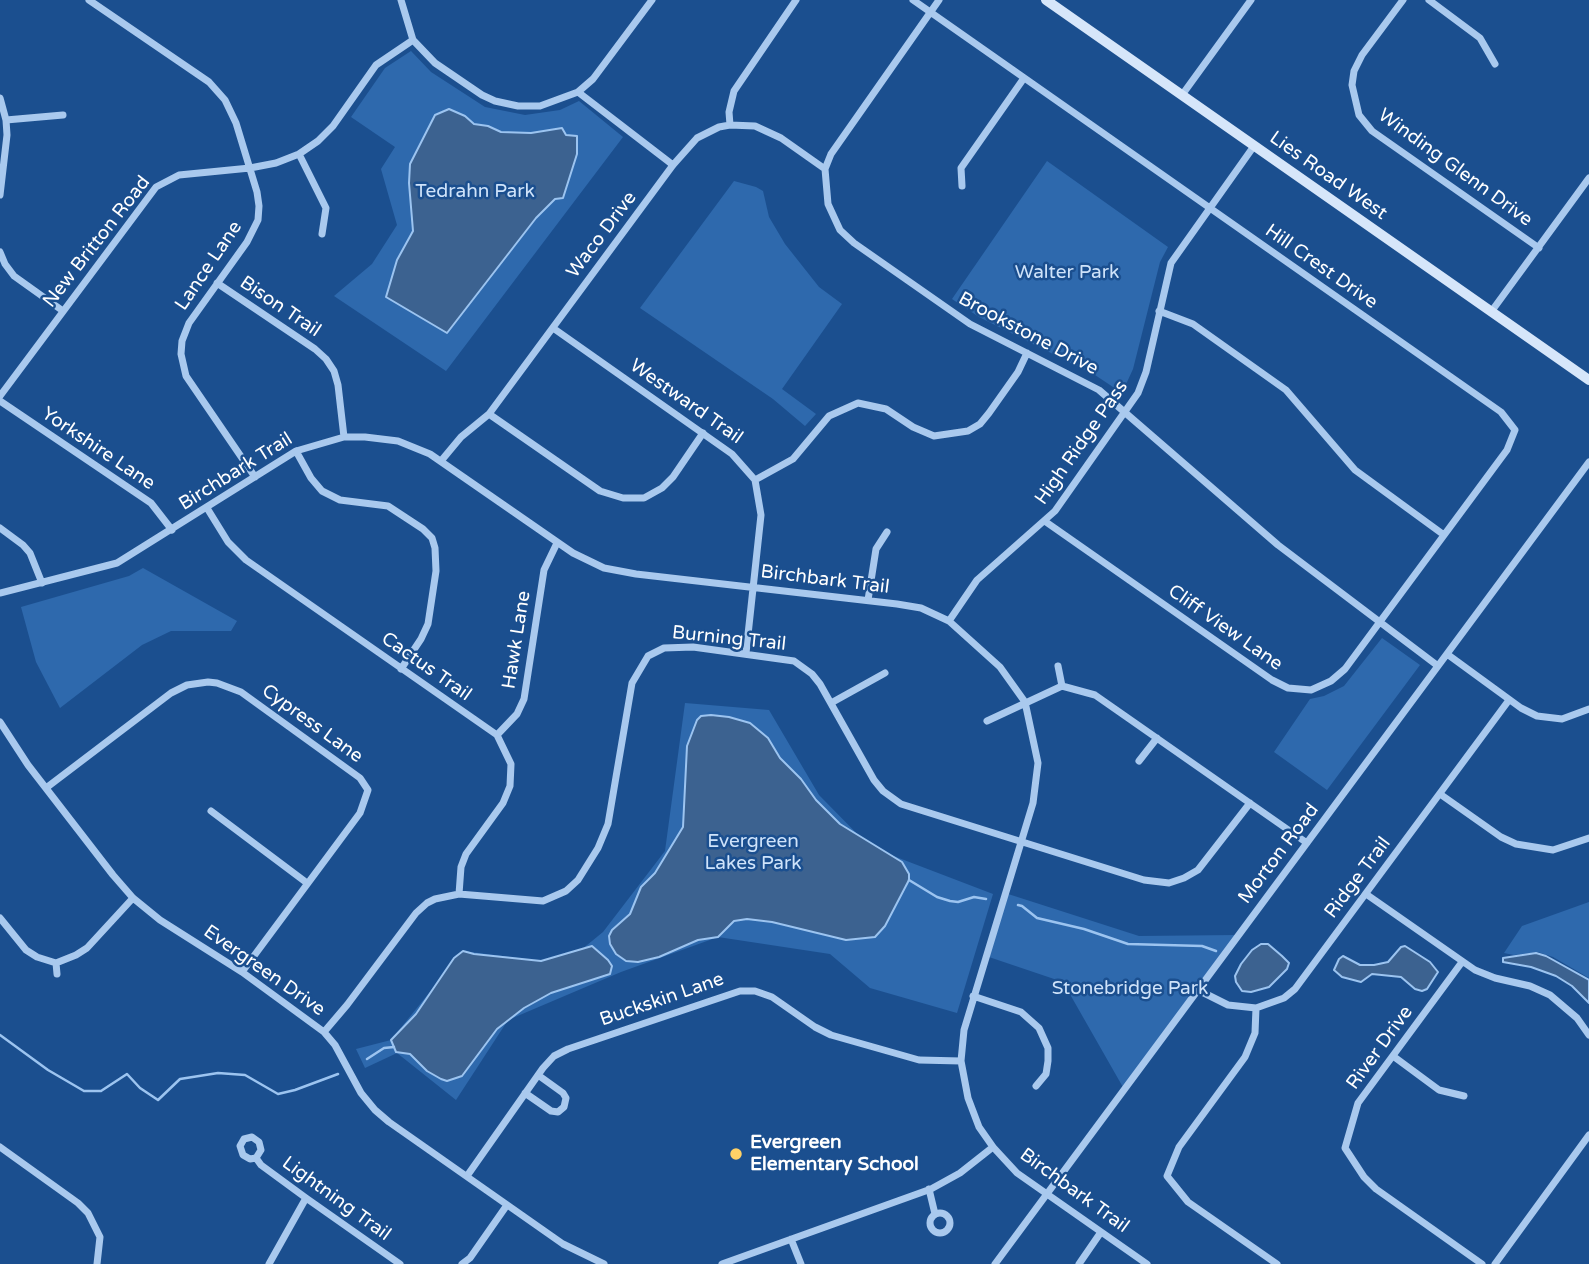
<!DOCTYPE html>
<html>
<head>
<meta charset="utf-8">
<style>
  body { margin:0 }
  canvas { display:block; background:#1b4f8f }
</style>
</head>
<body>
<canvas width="1589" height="1264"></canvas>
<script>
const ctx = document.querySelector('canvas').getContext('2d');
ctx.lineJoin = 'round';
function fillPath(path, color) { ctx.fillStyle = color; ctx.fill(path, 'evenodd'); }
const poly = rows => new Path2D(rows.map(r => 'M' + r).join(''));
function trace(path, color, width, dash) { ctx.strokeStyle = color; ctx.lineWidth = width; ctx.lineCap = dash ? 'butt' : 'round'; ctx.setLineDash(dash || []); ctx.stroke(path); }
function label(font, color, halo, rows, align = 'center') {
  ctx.font = font + ' "Varela Round",sans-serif'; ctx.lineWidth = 5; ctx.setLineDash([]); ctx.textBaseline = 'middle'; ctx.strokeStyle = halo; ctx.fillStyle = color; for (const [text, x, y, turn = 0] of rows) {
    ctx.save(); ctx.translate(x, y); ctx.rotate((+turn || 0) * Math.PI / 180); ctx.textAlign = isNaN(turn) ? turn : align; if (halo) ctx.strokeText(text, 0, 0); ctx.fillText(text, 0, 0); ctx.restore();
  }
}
fillPath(poly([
  [411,51,431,72,485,107,525,115,560,110,579,101,623,137,446,371,334,296,372,264,397,225,381,169,395,147,351,117,385,68],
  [1047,161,1168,247,1160,262,1133,369,1122,393,1095,375,979,317,952,299],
  [734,181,756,187,763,191,769,217,785,244,819,287,842,304,782,389,816,414,805,426,773,399,640,308],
  [143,568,237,621,231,631,171,631,142,645,60,708,36,662,21,607,129,576],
  [1382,638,1420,665,1327,790,1274,752,1310,699,1324,696,1344,686],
  [685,703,769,710,819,795,870,847,993,894,957,1013,870,988,830,954,718,937,621,972,508,1020,456,1100,397,1053,365,1068,356,1049,391,1040,463,951,541,961,581,950,603,932,665,851],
  [1005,893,1139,936,1238,935,1124,1089,1063,982,986,956],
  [1589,902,1589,978,1553,957,1538,952,1514,955,1504,953,1522,926]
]), '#2e69ad');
const water = poly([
  [449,109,465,116,474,124,488,126,501,132,531,133,562,128,566,135,577,136,577,154,563,198,555,199,536,218,447,333,386,297,397,260,413,231,409,183,410,164,435,115,449,109],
  [711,715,729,717,750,723,768,738,780,758,801,779,816,800,840,824,902,862,909,874,909,880,885,926,875,937,846,940,772,922,747,919,734,921,718,937,698,940,659,957,638,962,626,961,616,954,610,944,609,936,612,930,630,914,641,887,655,873,683,827,687,746,697,720,701,716,711,715],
  [1261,944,1268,944,1282,956,1289,963,1287,969,1269,987,1251,992,1242,991,1236,982,1235,976,1241,964,1252,950,1261,944],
  [592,946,608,960,612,966,610,974,551,993,524,1008,497,1029,462,1076,447,1081,441,1079,427,1071,410,1054,396,1052,391,1040,416,1014,454,958,463,951,474,954,541,961,592,946],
  [1405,946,1430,962,1438,972,1427,989,1422,991,1415,989,1401,977,1372,974,1361,982,1342,977,1334,970,1339,959,1343,956,1360,965,1374,965,1388,962,1401,947,1405,946],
  [1536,953,1546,956,1589,980,1589,1003,1572,986,1556,976,1531,967,1503,962,1503,958,1536,953]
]);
fillPath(water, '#3c6290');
trace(water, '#9cc4f0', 2);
trace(poly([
  [909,880,937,897,950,901,958,902,974,897,986,899],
  [1018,905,1022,906,1037,918,1084,929,1128,944,1202,946,1216,951],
  [0,1035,48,1070,84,1091,101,1091,127,1074,140,1088,158,1100,180,1079,218,1073,245,1075,278,1094,295,1090,338,1074],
  [367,1059,384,1048,394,1047]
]), '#9cc4f0', 2.5);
trace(poly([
  [89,0,209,82,225,100,236,123,257,192,259,206,258,220,247,242,189,323,182,341,181,354,186,376,255,477],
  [401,0,413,40,435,63,482,95,495,101,518,106,540,106,578,92,593,79,652,0],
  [913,0,1501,412,1515,430,1507,450,1345,669,1331,681,1311,690,1288,688,1272,680,1046,522],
  [939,0,831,154,825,169,828,204,840,230,854,243,970,324,1099,390,1278,545,1438,666],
  [1403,0,1362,55,1354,71,1352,85,1359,115,1372,131,1539,248],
  [1429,0,1480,38,1495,64],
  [578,92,673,165],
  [1182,95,1251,0],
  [0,98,6,120,7,135,0,195],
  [6,120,63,115],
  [730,125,729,112,734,91,796,0],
  [299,154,326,208,322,234],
  [962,186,961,168,1024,78],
  [0,252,5,264,14,276,63,311],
  [217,283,315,349,326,359,334,371,338,385,344,437],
  [1159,311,1193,324,1286,390,1355,470,1444,535],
  [1491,312,1589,178],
  [553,328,732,454,755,480,761,515,746,653],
  [0,396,156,187,179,175,250,168,276,163,299,154,318,141,333,126,376,65,413,40],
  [0,401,151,503,172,530],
  [489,414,600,491,623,498,644,498,662,488,673,477,703,433],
  [296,451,311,478,322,491,340,500,388,506,423,529,432,538,435,548,436,571,428,624,421,639,401,669],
  [441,461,461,437,489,414,673,165,697,138,719,127,730,125,755,126,781,138,825,169],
  [755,480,793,459,829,416,858,403,886,409,913,427,934,436,968,431,980,424,989,413,1018,372,1027,353],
  [207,508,228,542,246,560,497,735,511,764,510,786,503,803,466,854,461,867,459,894],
  [0,528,23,545,30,553,42,583],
  [0,593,117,563,296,451,344,437,365,437,398,441,430,454,573,553,604,568,636,574,897,604,921,608,949,621,1000,667,1025,702,1038,763,1033,803,964,1030,961,1061,968,1098,979,1127,993,1147,1017,1173,1147,1264],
  [868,600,876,549,887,532],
  [949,621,977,580,1055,511,1138,393,1146,372,1171,263,1254,146],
  [1447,654,1521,708,1537,716,1562,719,1589,709],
  [1058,666,1062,686,1095,695,1307,843],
  [831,703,885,673],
  [987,721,1062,686],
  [0,722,28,765,113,875,133,898,160,920,242,972,324,1032,335,1045,361,1093,375,1110,389,1122,563,1244,604,1264],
  [497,735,517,714,524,699,544,570,557,543],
  [1139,761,1157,738],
  [46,788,171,693,187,685,208,682,217,683,241,692,360,778,368,790,360,813,242,972],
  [1440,794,1501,837,1516,844,1553,850,1589,838],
  [211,811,307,883],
  [1366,894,1475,970,1495,978,1530,986,1550,995,1577,1018,1589,1035],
  [0,918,26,950,37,957,56,963,76,955,87,948,133,898],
  [1462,962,1358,1103,1345,1148,1364,1177,1376,1189,1482,1264],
  [56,963,57,974],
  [1198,990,1228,1005,1256,1008,1284,998,1295,989,1509,700],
  [973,996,1021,1012,1039,1028,1048,1048,1048,1061,1046,1074,1036,1086],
  [1256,1008,1255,1033,1245,1057,1179,1147,1167,1176,1188,1202,1277,1264],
  [324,1032,347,1005,416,913,427,903,435,899,459,894,543,901,566,891,578,880,598,848,608,824,632,683,648,656,664,648,693,647,794,661,812,674,820,684,874,780,883,791,901,804,1144,880,1169,883,1184,878,1198,870,1250,803],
  [1393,1056,1439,1090,1464,1096],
  [525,1093,551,1111,558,1112,564,1107,566,1098,563,1093,538,1075],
  [0,1147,78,1203,88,1213,100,1237,97,1264],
  [256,1158,261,1150,259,1142,252,1137,244,1139,240,1146,243,1155,250,1159,256,1158,261,1165,306,1198,400,1264],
  [467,1176,543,1068,554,1056,568,1049,740,991,755,991,772,997,815,1027,831,1035,919,1060,961,1061],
  [929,1189,935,1214],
  '930 1223a10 10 0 1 1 20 0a10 10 0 1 1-20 0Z',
  [791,1239,801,1264],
  [269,1264,306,1198],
  [462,1264,470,1258,507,1205],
  [722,1264,931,1189,960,1173,993,1147],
  [995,1264,1589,462],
  [1079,1264,1101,1232],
  [1495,1264,1589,1135]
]), '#a9c9ee', 7);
trace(poly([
  [1046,0,1589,380]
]), '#d6e6fa', 10);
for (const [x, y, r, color] of [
  [736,1154,7,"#ffd166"]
]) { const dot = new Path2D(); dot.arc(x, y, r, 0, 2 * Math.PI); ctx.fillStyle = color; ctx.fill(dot); trace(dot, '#1b4f8f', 2.5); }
label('19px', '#fff', '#1b4f8f', [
  ["Winding Glenn Drive",1455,168,36],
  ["Lies Road West",1328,176,35],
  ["Waco Drive",602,235,-53],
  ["New Britton Road",97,242,-52],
  ["Lance Lane",209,266,-56],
  ["Hill Crest Drive",1321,267,35],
  ["Bison Trail",280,307,34],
  ["Brookstone Drive",1028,334,28],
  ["Westward Trail",686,402,35],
  ["High Ridge Pass",1082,443,-55],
  ["Yorkshire Lane",98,449,34],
  ["Birchbark Trail",236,472,-32],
  ["Birchbark Trail",825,580,7],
  ["Cliff View Lane",1225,628,35],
  ["Burning Trail",729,639,6],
  ["Hawk Lane",517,640,-81],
  ["Cactus Trail",426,667,35],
  ["Cypress Lane",312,724,36],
  ["Morton Road",1279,854,-53],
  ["Ridge Trail",1358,878,-53],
  ["Evergreen Drive",264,971,35],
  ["Buckskin Lane",662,1000,-19],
  ["River Drive",1380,1048,-54],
  ["Birchbark Trail",1074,1191,36],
  ["Lightning Trail",336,1199,36]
]);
label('19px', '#cfe3fa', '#1b4f8f', [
  ["Tedrahn Park",475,192],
  ["Walter Park",1067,273],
  ["Evergreen",753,842],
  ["Lakes Park",753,864],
  ["Stonebridge Park",1130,989]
]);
label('bold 19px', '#fff', '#1b4f8f', [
  ["Evergreen",750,1143],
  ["Elementary School",750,1165]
], 'left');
</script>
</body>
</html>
